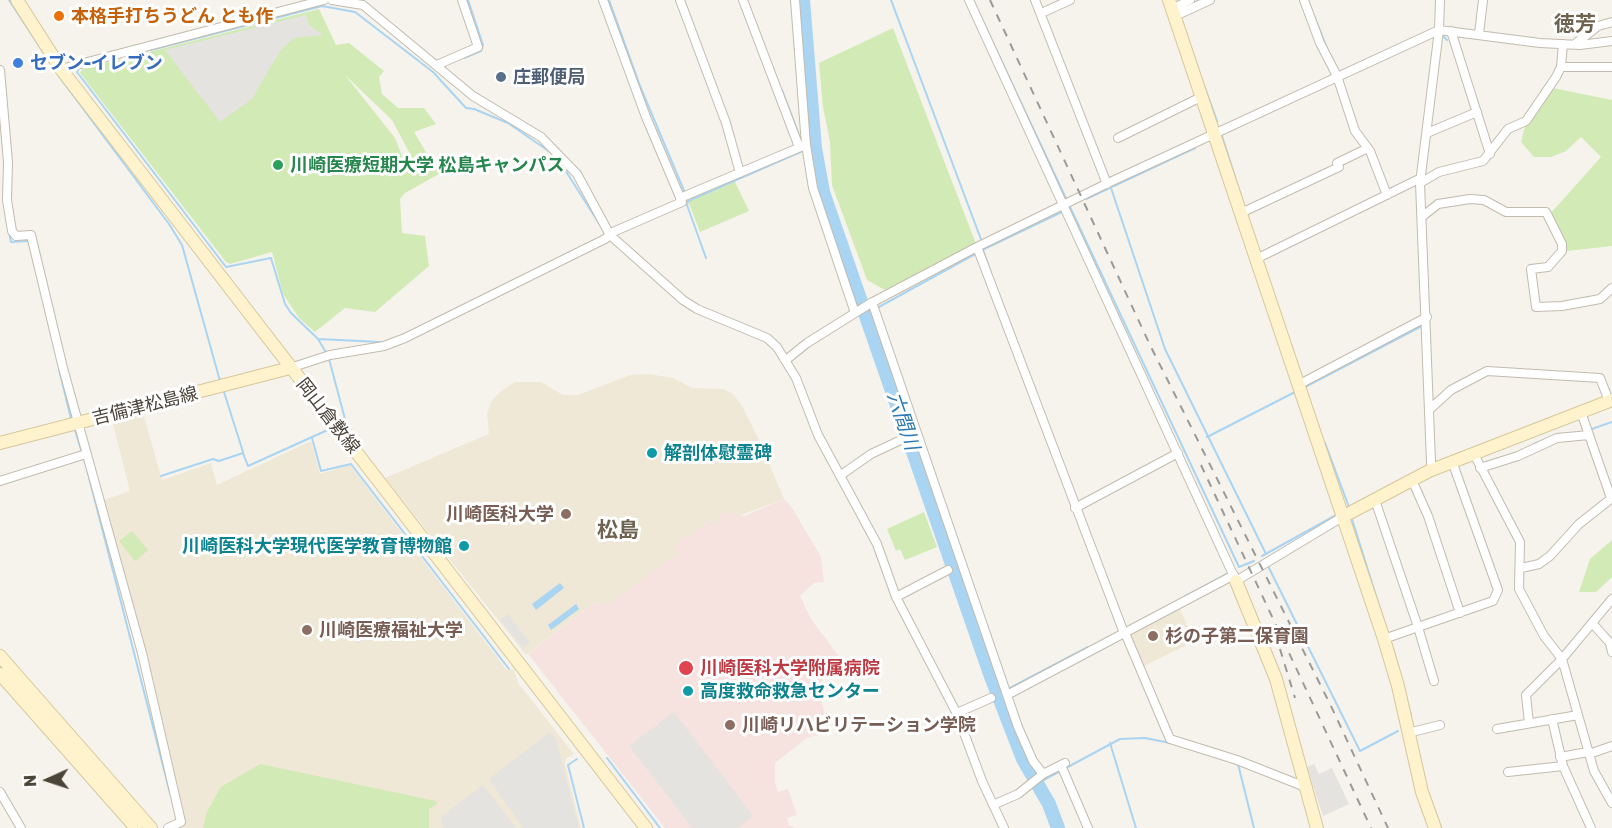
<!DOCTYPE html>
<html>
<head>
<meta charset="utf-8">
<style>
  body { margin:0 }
  #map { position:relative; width:1612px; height:828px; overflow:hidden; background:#f6f3ec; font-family:"Golos Text",sans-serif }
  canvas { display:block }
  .north { position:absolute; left:18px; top:750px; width:60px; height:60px; -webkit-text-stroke:4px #fff; paint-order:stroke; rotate:267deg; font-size:16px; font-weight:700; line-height:24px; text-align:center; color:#4b4439 }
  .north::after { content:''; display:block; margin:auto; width:21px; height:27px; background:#4b4439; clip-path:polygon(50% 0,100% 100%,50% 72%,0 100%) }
</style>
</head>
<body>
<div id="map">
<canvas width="1612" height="828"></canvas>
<div class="north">N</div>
</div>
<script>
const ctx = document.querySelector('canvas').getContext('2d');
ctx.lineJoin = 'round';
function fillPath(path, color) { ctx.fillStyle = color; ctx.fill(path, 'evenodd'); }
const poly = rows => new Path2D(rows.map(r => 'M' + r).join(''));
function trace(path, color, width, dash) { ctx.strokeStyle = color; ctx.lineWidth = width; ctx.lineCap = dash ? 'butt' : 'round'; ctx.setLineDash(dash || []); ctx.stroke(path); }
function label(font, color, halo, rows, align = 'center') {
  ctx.font = font + ' "Golos Text","Noto Sans JP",sans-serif'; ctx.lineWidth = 6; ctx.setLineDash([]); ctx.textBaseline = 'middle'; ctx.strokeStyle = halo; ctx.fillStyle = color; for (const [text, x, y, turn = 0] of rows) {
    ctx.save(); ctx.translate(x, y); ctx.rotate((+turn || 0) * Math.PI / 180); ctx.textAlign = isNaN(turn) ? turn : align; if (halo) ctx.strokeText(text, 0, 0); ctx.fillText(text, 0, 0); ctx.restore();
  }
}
fillPath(poly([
  [648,374,673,378,692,388,723,389,733,394,742,406,760,442,784,499,714,525,711,520,675,545,680,552,608,605,594,603,526,655,385,478,489,434,487,413,492,401,501,391,515,382,541,382,563,395,578,395,630,375],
  [143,413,162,480,211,463,217,485,219,484,311,441,320,474,350,465,507,670,514,669,518,683,574,754,566,759,565,764,581,828,181,828,101,501,130,491,112,420],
  [1179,608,1195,641,1144,666,1130,634]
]), '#efe8d6');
fillPath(poly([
  [784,499,791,506,821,557,824,582,814,583,800,596,811,619,843,662,823,674,820,695,829,732,807,738,775,763,775,783,778,792,788,789,797,815,787,818,789,825,795,828,665,828,528,654,594,603,608,605,679,552,675,545,711,520,714,525,718,523,719,512,744,516]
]), '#f6e3e0');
fillPath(poly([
  [319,9,336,45,349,43,384,71,379,77,382,94,398,108,424,108,436,124,414,132,439,174,405,193,400,199,402,233,425,236,429,266,375,312,345,308,315,332,299,318,283,294,272,252,230,264,226,262,80,73,82,69],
  [345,75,392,120,417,167,408,171,395,138],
  [893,28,976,244,885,290,867,280,832,185,830,142,823,107,819,63],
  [1553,88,1612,100,1612,246,1567,251,1550,214,1601,157,1581,137,1566,151,1551,157,1534,157,1521,142,1526,123],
  [734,180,749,211,700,232,688,201],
  [924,512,937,547,905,560,900,549,896,551,887,529],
  [132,531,148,550,135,561,119,541],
  [1612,540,1612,577,1596,592,1579,592,1590,559],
  [260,764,436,801,437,804,429,809,429,828,203,828,207,812,221,787]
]), '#d2eab5');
fillPath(poly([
  [306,15,309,25,323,35,294,38,280,51,252,99,220,122,165,50],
  [508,614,530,643,523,648,500,620],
  [360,618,367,629,370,627,374,632,358,644,354,638],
  [674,712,753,816,737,828,692,828,629,746],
  [550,732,556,740,579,828,523,828,489,779],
  [1314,764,1319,774,1332,768,1349,804,1323,816,1307,767],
  [483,785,516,828,443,828,441,817]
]), '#e5e3e0');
fillPath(poly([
  [560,583,564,588,536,610,532,604],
  [576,604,579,609,551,630,548,625]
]), '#a9d4f2');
trace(poly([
  [9,0,47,58],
  [609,0,640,86,685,193],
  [891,0,982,242],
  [1191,4,1200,0],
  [1311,8,1327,48],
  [978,11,1239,567,1254,561],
  [1442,35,1447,40],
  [151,50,322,6,355,12,433,72,466,108,474,109,508,123,550,152],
  [464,58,481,51,483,45,468,0],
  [79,68,77,72,226,267,271,258,285,304,291,313,318,339,327,354],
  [58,75,169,224,182,245,220,381],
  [1204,85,1217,121],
  [782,90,801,140],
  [1221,133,1244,205],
  [560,162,602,228],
  [1110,185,1165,349,1266,554],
  [1086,199,1195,148],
  [9,232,11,242,28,241],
  [982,250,1064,211],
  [983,250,991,273],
  [706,258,687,205,688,201,805,150],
  [877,308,977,253],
  [318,339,380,342],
  [329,359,345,419,339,423],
  [59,369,71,419],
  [1305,387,1420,327],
  [224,392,243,452],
  [75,430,82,453],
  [1589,430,1612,422],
  [1207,437,1297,391],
  [312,438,321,471,351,464,509,669],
  [1325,443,1349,507],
  [1534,444,1551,437],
  [84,458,170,793],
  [1439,461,1459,454],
  [161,476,213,459,219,461,243,453,248,466,332,428],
  [1351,516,1388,634],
  [1262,556,1338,514],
  [1268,566,1360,751,1398,731],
  [1184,597,1229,573],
  [1393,648,1411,715],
  [1008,689,1088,647],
  [1110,743,1136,828],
  [607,758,660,828],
  [577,759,568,765,584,828],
  [1238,764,1254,828],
  [1038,783,1120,739,1145,738,1170,743]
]), '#a9d4f2', 2);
trace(poly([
  [803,0,815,148,823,192,990,674,1023,759,1049,804,1058,828]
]), '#a9d4f2', 14);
const street = poly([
  [332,0,363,5,473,96,541,137,577,174,610,235,683,300,697,309,767,338,777,347,796,378,818,435,877,544,896,597,957,714,982,781,1004,828],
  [680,0,726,123,740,173],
  [743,0,799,147],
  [795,0,806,145,813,188,855,313],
  [969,0,1236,581,1344,516],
  [1035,0,1107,184],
  [1304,0,1320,43,1337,76,1355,131,1370,151,1387,195],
  [1172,9,1190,0],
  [1046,11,1070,0],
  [1175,16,1210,0],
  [1451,31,1490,154],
  [1479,34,1483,0],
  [1575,44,1598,26,1612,22],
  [437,65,478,47,462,0],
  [1561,67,1612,67],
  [61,69,324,0],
  [0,70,8,162,7,200,12,231,16,236,31,235,63,368,142,653,181,822,168,828],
  [1427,133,1477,112],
  [1118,138,1203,96],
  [1420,183,1439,172,1483,161,1508,129,1526,121,1556,77,1561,67,1563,44],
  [680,198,803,146],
  [1241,213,1339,167,1337,163,1368,148],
  [1423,216,1438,204,1470,199,1484,200,1506,212,1546,212,1562,244,1562,251,1548,267,1531,269,1536,307,1562,306,1600,299,1612,288],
  [977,247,1124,633],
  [1256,259,1421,178],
  [872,302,1018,727,1033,761,1043,774],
  [786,360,807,343,871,303,977,247,1108,183,1439,30,1540,43,1580,45,1612,41],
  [290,368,330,355,384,346,405,338,605,239,613,232,682,202,646,117,603,0],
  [1298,385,1427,317],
  [1430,409,1451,390,1487,371,1600,378,1609,401],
  [1581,412,1611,498],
  [1475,456,1520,542,1519,589,1544,636,1562,659,1594,771,1612,803],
  [1480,468,1518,456,1557,438,1589,435],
  [1433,470,1431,462,1420,183,1439,30,1440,0],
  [841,475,871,454,903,439],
  [1412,480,1428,516,1460,613],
  [0,481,86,454],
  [1375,500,1418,627,1493,601,1498,590,1453,464],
  [1075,508,1178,453],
  [1521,568,1539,564,1550,556,1579,524,1612,498],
  [896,597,948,570],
  [1593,624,1610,643,1612,652],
  [1125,633,1170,739,1237,760,1308,788],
  [1384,639,1418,627,1434,681],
  [1007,695,1234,575],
  [957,713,991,698],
  [1552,719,1563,766,1591,828],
  [1529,723,1526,695,1562,659,1612,599],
  [1497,729,1578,715],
  [1408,733,1440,725],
  [1589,754,1612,746],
  [1560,757,1588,752],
  [1061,765,1088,828],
  [1508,772,1563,766],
  [0,792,21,828],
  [993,805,1018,794,1043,774,1065,763]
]);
const secondary = poly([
  [17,0,61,69,646,828],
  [1169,0,1384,639,1398,686,1422,792,1435,828],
  [0,443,290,368],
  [1344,516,1429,471,1612,400],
  [1236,581,1276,679,1317,828],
  [0,656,151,828],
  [0,674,136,828]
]);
trace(street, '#c2bbae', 10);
trace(secondary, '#d6c79b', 14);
trace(street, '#fff', 8);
trace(secondary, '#fff3cd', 12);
trace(poly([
  [990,0,1150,345,1330,704,1388,828],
  [1201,465,1371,828],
  [1280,649,1295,698]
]), '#9a9a9a', 2, [8, 8]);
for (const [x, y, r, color] of [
  [59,16,6,"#e8710a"],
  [18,63,6,"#3f7fe0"],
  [501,77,6,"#5c6f8a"],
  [278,165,6,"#2e9e5b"],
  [652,453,6,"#0f9aa8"],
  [566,514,6,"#8d6e63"],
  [464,546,6,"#0f9aa8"],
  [307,630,6,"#8d6e63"],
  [1153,636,6,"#8d6e63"],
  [686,668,8,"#e0444e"],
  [688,691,6,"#0f9aa8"],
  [730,725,6,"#8d6e63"]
]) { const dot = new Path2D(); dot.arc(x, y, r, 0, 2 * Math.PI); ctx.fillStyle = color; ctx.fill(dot); trace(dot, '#fff', 2); }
label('bold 18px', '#c56008', '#fff', [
  ["本格手打ちうどん とも作",71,16]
], 'left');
label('bold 18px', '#366cbe', '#fff', [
  ["セブン-イレブン",30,63]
], 'left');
label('bold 18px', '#4e5e75', '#fff', [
  ["庄郵便局",513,77]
], 'left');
label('bold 18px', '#27864d', '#fff', [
  ["川崎医療短期大学 松島キャンパス",290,165]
], 'left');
label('18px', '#4b4439', '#fff', [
  ["吉備津松島線",145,406,-14],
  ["岡山倉敷線",328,416,52]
]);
label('bold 18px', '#0d838f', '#fff', [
  ["解剖体慰霊碑",664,453],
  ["川崎医科大学現代医学教育博物館",452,546,"right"],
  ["高度救命救急センター",700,691]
], 'left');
label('bold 18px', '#785e54', '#fff', [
  ["川崎医科大学",554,514,"right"],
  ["川崎医療福祉大学",319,630],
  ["杉の子第二保育園",1165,636],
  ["川崎リハビリテーション学院",742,725]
], 'left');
label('bold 18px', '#be3a42', '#fff', [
  ["川崎医科大学附属病院",700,668]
], 'left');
label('italic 20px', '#2e7ab2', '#fff', [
  ["六間川",903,421,71]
]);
label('bold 21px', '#6e6250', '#fff', [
  ["徳芳",1575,24],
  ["松島",618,530]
]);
</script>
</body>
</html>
